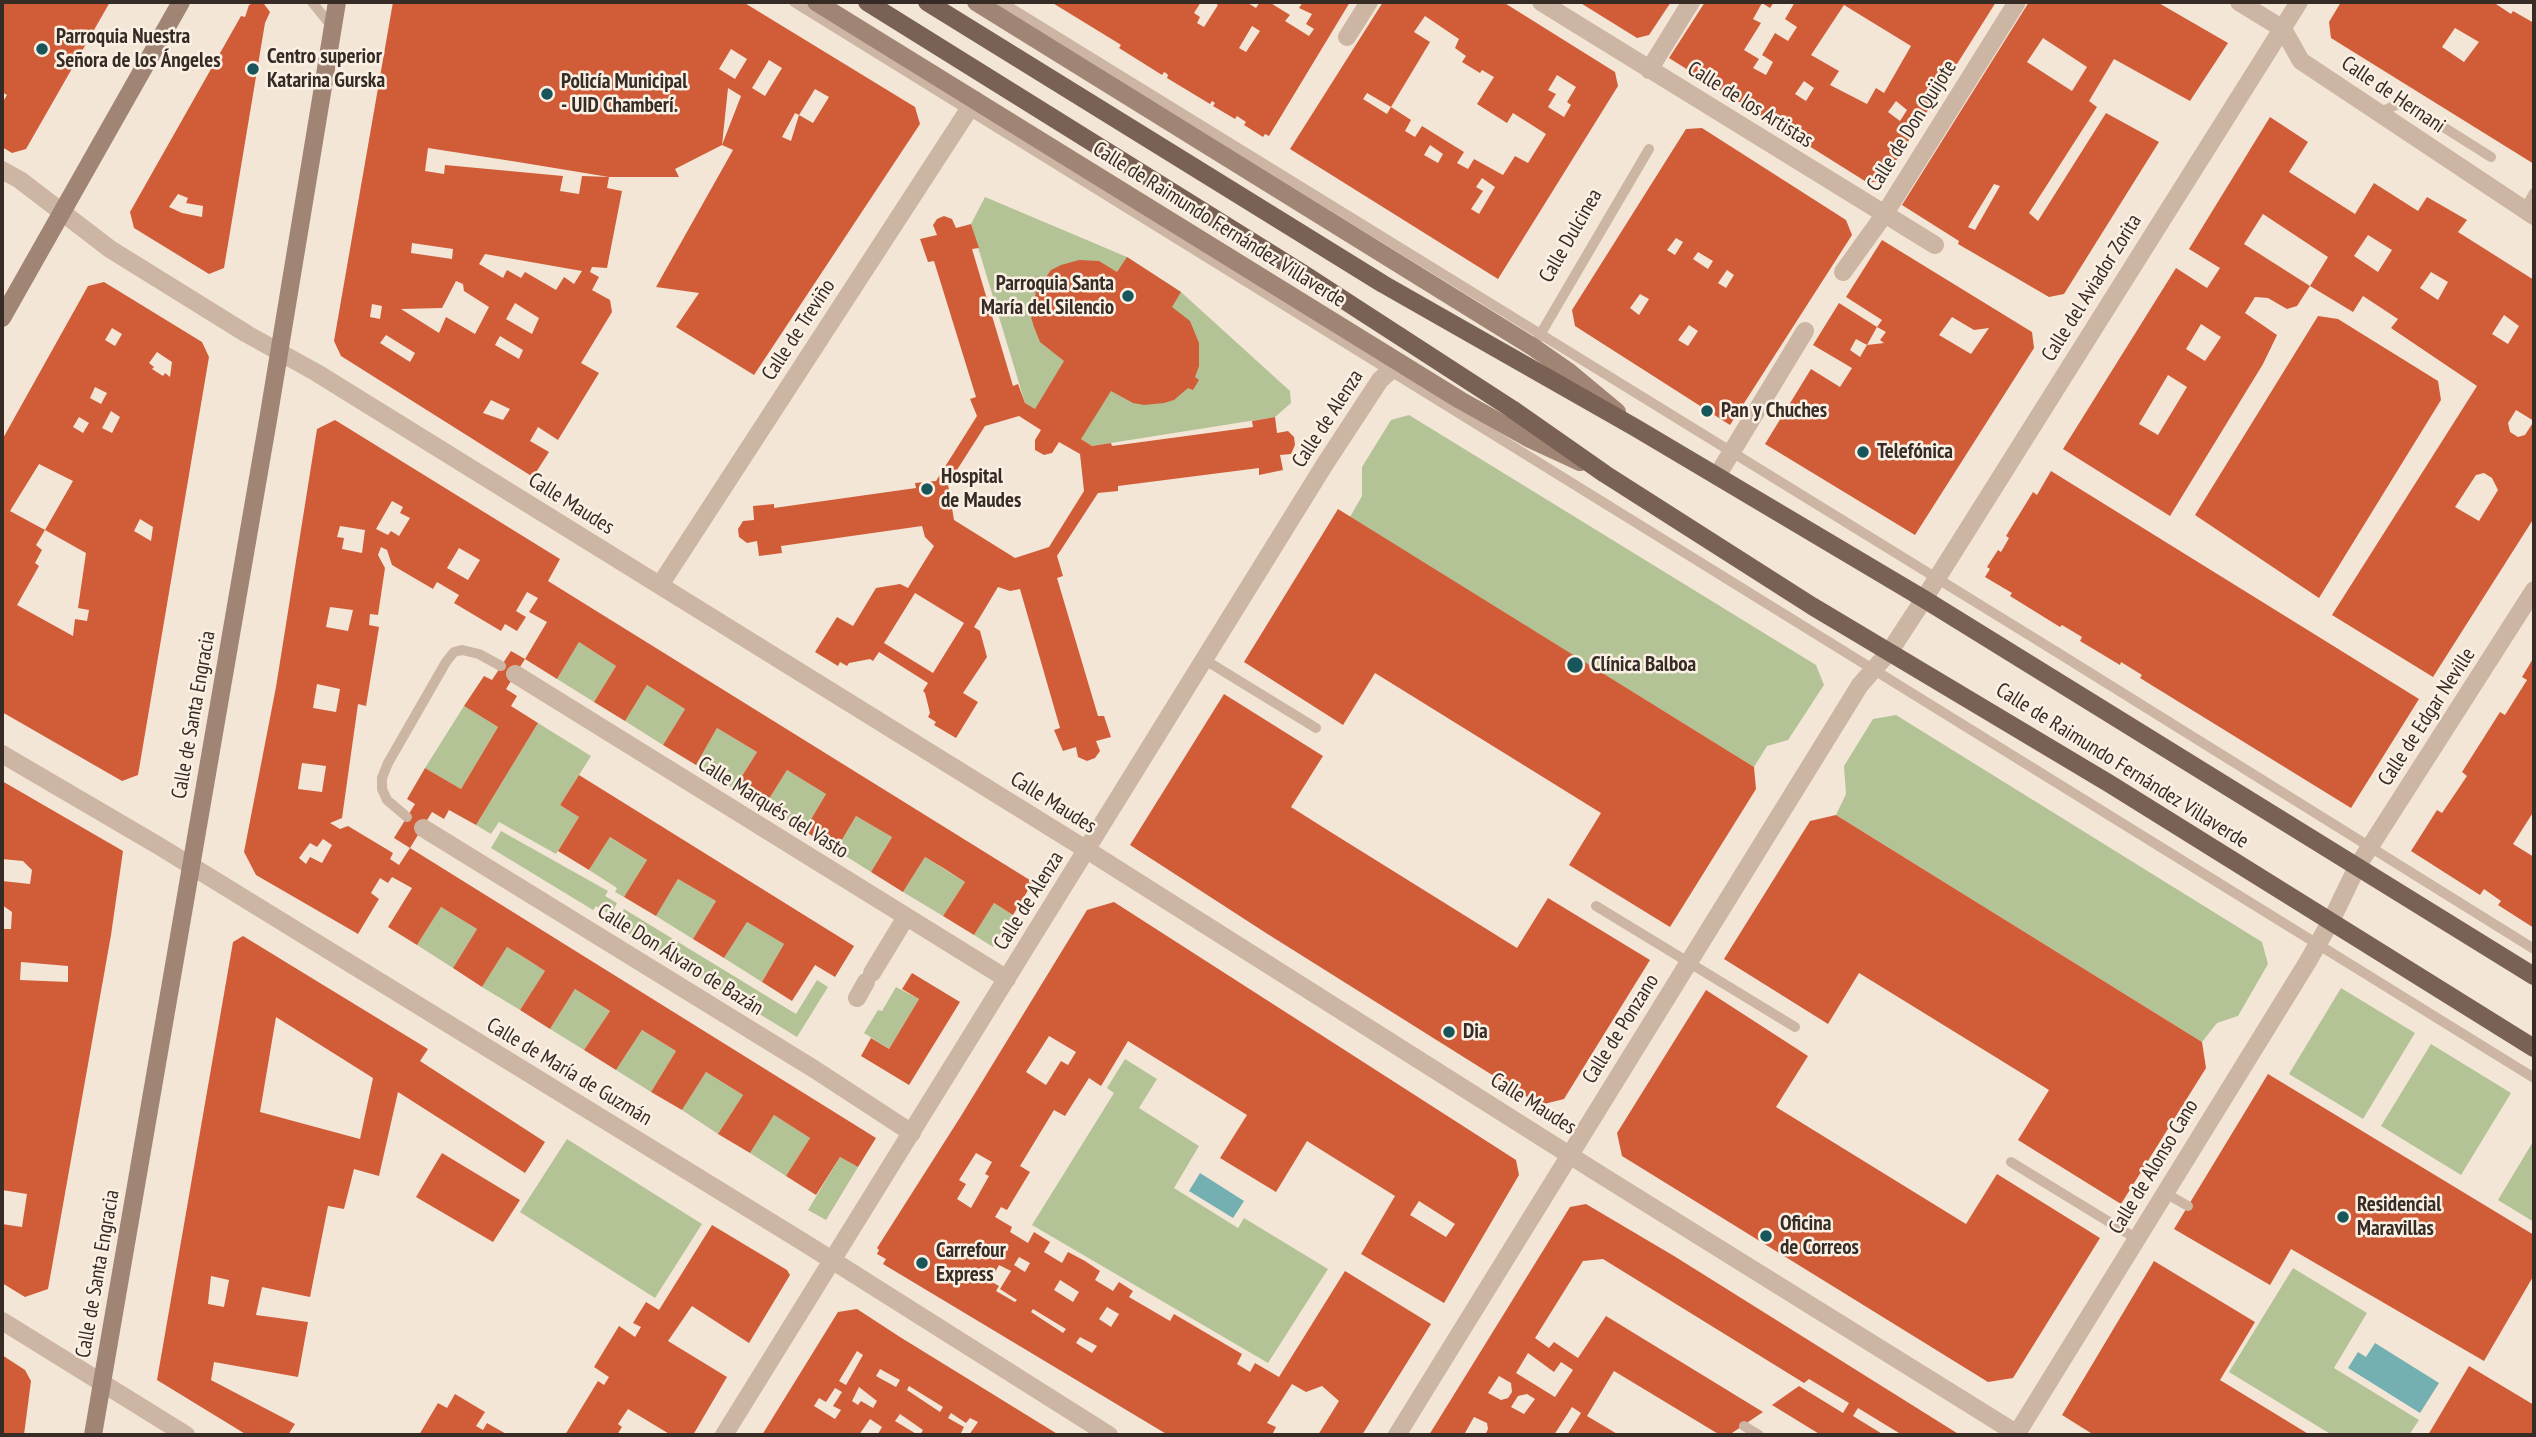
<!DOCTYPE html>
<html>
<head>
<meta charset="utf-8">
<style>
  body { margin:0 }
  #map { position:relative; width:2536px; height:1437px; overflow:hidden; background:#f3e6d7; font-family:"PT Sans Narrow",sans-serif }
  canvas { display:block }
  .frame { position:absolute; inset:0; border:4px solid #362b25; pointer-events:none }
</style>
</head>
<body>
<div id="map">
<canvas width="2536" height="1437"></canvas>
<div class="frame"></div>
</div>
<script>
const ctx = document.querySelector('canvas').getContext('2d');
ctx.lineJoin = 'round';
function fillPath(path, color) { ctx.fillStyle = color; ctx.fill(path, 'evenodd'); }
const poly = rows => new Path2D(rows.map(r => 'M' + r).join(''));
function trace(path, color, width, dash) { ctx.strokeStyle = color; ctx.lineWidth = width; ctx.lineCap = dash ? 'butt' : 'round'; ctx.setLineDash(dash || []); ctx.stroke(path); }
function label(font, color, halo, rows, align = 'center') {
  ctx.font = font + ' "PT Sans Narrow",sans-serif'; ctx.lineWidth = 5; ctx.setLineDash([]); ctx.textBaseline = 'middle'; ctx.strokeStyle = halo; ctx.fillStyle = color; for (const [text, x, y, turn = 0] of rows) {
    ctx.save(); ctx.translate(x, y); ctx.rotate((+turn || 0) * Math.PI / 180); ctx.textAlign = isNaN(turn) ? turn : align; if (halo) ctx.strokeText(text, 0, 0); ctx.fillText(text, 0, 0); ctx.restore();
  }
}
fillPath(poly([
  [985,197,1127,257,1181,292,1290,391,1291,403,1275,417,1092,446,1025,403,971,224],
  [1409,415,1816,665,1824,685,1788,740,1767,746,1754,767,1350,517,1362,496,1362,467,1391,420],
  [579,642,616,666,594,702,557,679],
  [647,685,685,709,663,745,625,721],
  [464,706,498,727,461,789,425,768],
  [1896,715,2262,942,2268,964,2238,1016,2217,1023,2202,1042,1836,815,1846,794,1844,766,1873,719],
  [538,723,591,756,560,805,579,817,556,854,499,822,491,834,476,825],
  [717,728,757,752,734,789,696,765],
  [787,770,826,794,804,831,764,807],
  [856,816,892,837,871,872,836,850],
  [501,831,608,891,605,896,617,903,611,915,596,906,593,910,491,848],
  [610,837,647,860,624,897,615,892,617,888,589,870],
  [925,857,965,882,943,916,903,892],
  [678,879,716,901,693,939,656,916],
  [994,903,1013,915,993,947,974,935],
  [441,907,477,929,453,968,417,945],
  [624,909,796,1014,817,980,828,987,797,1037,614,925],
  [747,922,784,944,762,982,724,958],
  [507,947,545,971,520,1010,482,987],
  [896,987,919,999,889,1049,864,1033,878,1010,882,1011],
  [2341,988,2415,1033,2363,1119,2289,1074],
  [575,989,610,1011,584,1050,550,1029],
  [642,1030,676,1051,651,1092,616,1070],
  [2431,1044,2511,1093,2461,1175,2381,1126],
  [1125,1059,1157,1079,1139,1108,1199,1146,1174,1188,1238,1228,1244,1218,1328,1269,1268,1363,1032,1225,1114,1093,1107,1088],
  [706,1072,743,1095,718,1134,682,1110],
  [774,1115,810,1138,786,1176,750,1153],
  [567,1139,702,1224,655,1298,520,1212],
  [2534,1140,2534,1222,2498,1200],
  [840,1157,858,1167,826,1220,808,1210],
  [2293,1268,2367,1313,2334,1368,2419,1420,2409,1435,2332,1435,2229,1372]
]), '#b4c396');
fillPath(poly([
  [1200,1173,1244,1201,1233,1218,1189,1191],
  [2375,1343,2439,1383,2420,1413,2348,1368,2358,1352,2366,1357]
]), '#74b0b2');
fillPath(poly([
  [2,2,110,2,26,149,12,153,2,147,2,103,7,95,2,92],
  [256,2,264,4,270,12,265,23,224,268,209,274,134,228,130,212,241,16,245,17,249,5],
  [178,194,188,198,186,203,203,206,202,217,182,213,169,207],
  [393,2,743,2,915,107,920,124,754,375,676,327,699,293,656,287,733,150,722,145,741,96,728,88,722,145,675,169,679,177,609,177,607,188,622,191,607,268,592,267,590,272,599,277,592,290,610,300,612,312,581,363,599,373,558,440,538,427,530,441,549,452,533,477,341,356,334,341],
  [731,49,747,59,735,79,719,69],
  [769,60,782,68,765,96,752,88],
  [815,89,829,97,813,123,799,115],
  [795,113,799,115,791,141,782,137],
  [428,148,518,162,609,177,582,176,579,194,560,191,563,176,445,165,444,174,425,171],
  [412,243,453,249,452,259,411,253],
  [485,254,582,271,574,284,564,277,556,290,525,272,521,278,507,270,503,278,479,264],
  [456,281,463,284,464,291,489,307,475,334,446,317,439,333,401,309,442,308],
  [515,303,539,318,532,334,506,319],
  [372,304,382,306,380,319,370,317],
  [386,335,415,353,410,362,380,343],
  [500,336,523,350,519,359,495,345],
  [491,400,510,409,503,420,483,413],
  [1051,2,1201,2,1194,13,1200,17,1197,23,1204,27,1218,5,1213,2,1246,2,1256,8,1260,2,1269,2,1290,15,1285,21,1309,36,1314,29,1306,24,1312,14,1299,8,1303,2,1350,2,1269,136,1265,134,1263,137,1244,125,1246,122,1237,116,1235,119,1213,106,1215,103,1212,101,1210,104,1167,78,1168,75,1166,73,1164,72,1162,75,1119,48,1121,45,1118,43],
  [1252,26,1260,31,1246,52,1239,48],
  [1383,2,1503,2,1615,72,1618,86,1498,279,1290,149],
  [1425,16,1459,39,1455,48,1466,56,1462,62,1480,73,1482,70,1494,77,1477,104,1507,123,1513,113,1546,134,1528,163,1515,156,1503,175,1474,159,1468,169,1457,163,1464,152,1422,126,1415,137,1405,131,1411,120,1391,107,1387,114,1363,99,1367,93,1391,107,1430,42,1414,32],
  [1557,75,1576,87,1567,102,1571,105,1564,117,1548,107,1556,94,1548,90],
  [1430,145,1443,154,1438,163,1424,155],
  [1482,178,1495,187,1479,214,1471,209,1483,191,1476,187],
  [1579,2,1671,2,1649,35,1637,38],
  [1705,2,1774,2,1770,8,1762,3,1753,19,1761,23,1744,50,1759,59,1753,68,1766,75,1773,62,1762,55,1775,33,1788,41,1797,27,1785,19,1795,2,1996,2,1884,180,1868,183,1669,58],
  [1844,5,1911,46,1884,93,1876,88,1867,104,1830,85,1839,71,1811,55],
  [1804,81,1814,88,1806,101,1795,94],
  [1896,101,1907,110,1900,121,1888,112],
  [2029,2,2157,2,2228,43,2190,101,2114,59,2089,101,2097,107,2029,213,2038,221,2106,113,2159,142,2064,294,2049,297,1958,244,1959,241,1902,205],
  [2043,38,2087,67,2072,91,2027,62],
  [1994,184,2000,186,1975,230,1968,227],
  [2341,2,2493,2,2511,14,2513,11,2534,23,2534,164,2331,38,2329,22],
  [2455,28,2479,42,2464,62,2442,47],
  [2270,117,2308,142,2289,172,2355,214,2374,183,2418,211,2427,197,2467,220,2458,232,2534,280,2534,518,2433,677,2332,615,2477,386,2391,328,2398,319,2363,296,2353,312,2310,286,2328,257,2263,214,2244,244,2310,286,2297,306,2287,309,2268,298,2255,297,2245,313,2277,335,2263,364,2170,516,2063,449,2176,268,2207,288,2220,268,2189,249],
  [2368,235,2392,250,2378,272,2354,256],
  [2431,272,2448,282,2438,300,2420,288],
  [2504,315,2519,326,2508,344,2492,334],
  [2201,324,2221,337,2205,361,2186,349],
  [2168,375,2187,387,2158,435,2139,424],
  [2516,410,2534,421,2525,435,2518,437,2510,432,2508,423],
  [2484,473,2492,478,2498,490,2479,521,2455,507,2476,475],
  [1702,128,1846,220,1852,235,1730,425,1575,326,1572,310,1686,129],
  [1676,238,1683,242,1675,255,1667,250],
  [1698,252,1713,261,1708,269,1693,259],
  [1727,270,1734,275,1726,288,1718,283],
  [1640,294,1649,299,1639,315,1630,308],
  [1689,325,1698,331,1688,346,1678,340],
  [944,216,952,219,956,228,971,224,979,248,972,249,1013,386,1018,384,1025,403,1035,409,1064,361,1040,342,1034,327,1031,317,1036,291,1031,287,1038,276,1044,280,1051,270,1061,265,1079,260,1099,261,1117,272,1127,257,1181,292,1172,307,1190,321,1199,343,1199,366,1195,377,1199,380,1193,390,1188,388,1174,400,1164,403,1144,405,1133,403,1111,391,1081,439,1092,446,1111,443,1112,446,1253,427,1252,421,1275,417,1277,433,1288,431,1294,437,1295,445,1291,454,1280,455,1283,470,1259,475,1259,468,1118,486,1118,491,1098,493,1057,556,1063,576,1057,578,1098,716,1104,716,1111,737,1096,741,1100,751,1095,758,1087,761,1078,757,1076,747,1063,751,1054,730,1060,728,1020,589,1010,591,998,587,974,627,980,631,987,657,963,693,978,702,956,738,934,725,936,722,928,717,930,713,925,693,923,691,928,683,879,652,873,661,870,659,849,663,847,666,840,662,838,666,815,652,837,617,853,626,876,588,900,584,908,588,934,546,925,537,922,526,781,546,782,553,759,556,757,541,747,543,739,537,738,529,743,521,754,520,753,506,774,504,774,508,916,488,915,483,936,481,977,416,970,399,976,397,934,261,928,262,920,239,937,235,933,225,937,219],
  [1019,416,1041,430,1035,440,1035,450,1044,455,1052,453,1059,442,1080,454,1084,491,1049,547,1015,558,954,520,948,484,985,426],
  [915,593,964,623,933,673,884,643],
  [1882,240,2032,332,2034,348,1915,535,1765,444,1811,369,1840,387,1852,368,1813,345,1839,303,1877,327,1882,320,1846,297],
  [1952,317,1974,330,1989,328,1971,354,1939,335],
  [1877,327,1886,332,1880,340,1884,343,1867,345,1860,357,1850,350,1856,339,1867,345],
  [104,282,202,342,209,357,138,775,122,781,2,712,2,440,88,286],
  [112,328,122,334,115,346,105,340],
  [157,352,172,362,170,377,165,373,163,376,152,369,154,367,149,363],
  [95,387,107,393,101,404,90,398],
  [111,411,120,417,112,433,102,428],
  [79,417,89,423,83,433,73,427],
  [39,464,73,481,45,530,86,553,78,608,89,610,87,621,75,619,73,636,17,605,39,566,35,563,42,550,36,545,45,530,10,511],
  [140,519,153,527,151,541,134,531],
  [2318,316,2338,319,2438,381,2441,400,2319,598,2195,515],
  [335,420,560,559,548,581,1033,882,1013,915,994,903,974,935,943,916,965,882,945,869,925,857,903,892,871,872,892,837,856,816,836,850,804,831,826,794,808,783,787,770,764,807,734,789,757,752,717,728,696,765,663,745,685,709,647,685,625,721,594,702,616,666,579,642,557,679,525,659,547,622,529,612,538,598,527,592,516,611,526,617,517,631,505,624,501,631,454,603,459,595,437,582,433,589,392,565,387,550,381,547,378,555,385,568,378,615,370,614,369,625,379,627,366,706,358,704,342,818,330,823,340,829,348,826,393,853,390,859,399,865,410,848,876,1138,858,1167,840,1157,816,1195,786,1176,810,1138,774,1115,750,1153,718,1134,743,1095,706,1072,682,1110,651,1092,676,1051,642,1030,616,1070,584,1050,610,1011,575,989,550,1029,520,1010,545,971,528,960,507,947,482,987,453,968,477,929,441,907,417,945,388,927,412,888,392,877,388,883,380,878,371,893,379,899,358,934,256,875,244,852,276,687,317,429],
  [392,501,403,507,400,513,410,518,399,536,391,531,388,535,376,529],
  [340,526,365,530,362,553,342,549,344,538,337,537],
  [459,548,480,560,468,580,447,568],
  [330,607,353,610,348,631,326,627],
  [317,684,340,689,336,712,313,708],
  [302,763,326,766,322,792,298,789],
  [323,839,332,845,322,863,310,857,306,864,299,858,310,843,317,847],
  [2051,471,2419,699,2351,808,2140,678,2142,675,2121,662,2120,665,2080,641,2082,637,2062,625,2060,627,2010,596,2012,593,1985,577,1990,569,1987,567,1998,550,2001,552,2009,538,2006,536,2033,492,2037,495],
  [1338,509,1754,767,1756,789,1670,927,1569,865,1601,813,1375,673,1343,725,1244,662],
  [511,651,525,659,506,689,517,696,511,706,538,723,476,825,449,810,444,819,432,812,410,848,394,838,415,804,407,799,425,768,461,789,498,727,464,706,484,676,492,680],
  [2534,657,2534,811,2513,844,2534,857,2534,928,2498,905,2501,901,2484,889,2480,895,2411,851,2437,810,2442,813,2467,776,2462,772,2500,712,2505,715,2527,680,2522,677],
  [1224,694,1323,756,1291,807,1329,831,1517,948,1548,898,1650,960,1564,1099,1540,1105,1266,933,1130,845],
  [579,775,854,946,835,977,815,965,792,1001,762,982,784,944,747,922,724,958,693,939,716,901,678,879,656,916,624,897,647,860,610,837,589,870,558,851,579,817,560,805],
  [2,781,123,851,111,935,48,1289,25,1297,2,1283,2,1224,22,1227,27,1194,2,1190,2,929,11,929,12,912,2,905,2,881,30,884,32,870,23,861,2,859],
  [21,962,68,966,68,982,20,980],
  [1836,815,2202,1042,2206,1068,2121,1204,2018,1140,2049,1090,1859,973,1828,1024,1724,959,1810,821],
  [1114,902,1516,1160,1519,1175,1444,1303,1361,1254,1395,1196,1307,1141,1276,1192,1220,1158,1247,1115,1128,1041,1101,1086,1089,1078,1065,1116,1054,1110,1020,1166,1030,1172,1007,1210,1001,1207,995,1217,1012,1227,1010,1232,1028,1243,1034,1232,1050,1242,1044,1252,1062,1263,1068,1252,1085,1261,1100,1271,1095,1280,1113,1291,1119,1282,1133,1291,1129,1297,1170,1321,1174,1314,1242,1354,1237,1364,1250,1372,1255,1363,1279,1377,1345,1271,1431,1324,1362,1435,1318,1435,1339,1401,1322,1386,1306,1392,1292,1384,1267,1423,1276,1427,1272,1435,1168,1435,883,1264,886,1259,877,1254,879,1250,877,1248,961,1116,1087,910],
  [1049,1036,1076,1052,1068,1065,1061,1061,1046,1085,1026,1072],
  [976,1153,992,1162,985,1174,989,1176,971,1208,957,1199,966,1184,959,1180],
  [1419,1201,1455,1224,1446,1237,1410,1215],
  [1019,1257,1030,1263,1025,1272,1014,1265],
  [999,1265,1011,1271,1000,1289,1017,1300,1015,1302,996,1291,999,1286,990,1281],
  [1060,1280,1079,1292,1073,1302,1054,1290],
  [1107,1307,1119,1314,1111,1327,1099,1319],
  [1033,1309,1066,1329,1063,1333,1031,1312],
  [1080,1337,1097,1346,1092,1353,1076,1343],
  [243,936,428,1049,420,1061,545,1142,525,1173,398,1092,379,1176,354,1169,344,1209,328,1206,310,1297,262,1287,256,1315,308,1322,298,1377,214,1362,211,1380,295,1424,288,1435,247,1435,157,1380,233,942],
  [276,1017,373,1078,360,1139,260,1112],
  [211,1276,229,1280,224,1307,208,1304],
  [912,973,960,1002,909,1085,861,1056,871,1038,889,1049,919,999,902,989],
  [1706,990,1808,1056,1776,1107,1966,1224,1997,1174,2100,1238,2013,1378,1988,1382,1622,1156,1617,1133],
  [2268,1074,2534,1235,2534,1275,2484,1361,2291,1249,2270,1285,2174,1229],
  [442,1153,520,1200,493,1242,416,1197],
  [1586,1204,1674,1256,1960,1435,1898,1435,1899,1433,1858,1408,1853,1416,1884,1435,1821,1435,1772,1405,1799,1386,1843,1413,1849,1403,1809,1379,1804,1383,1603,1259,1583,1261,1535,1338,1549,1348,1554,1342,1578,1358,1606,1316,1763,1412,1729,1435,1720,1435,1614,1371,1587,1416,1619,1435,1567,1435,1581,1413,1572,1407,1554,1435,1485,1435,1488,1429,1487,1423,1474,1417,1465,1433,1468,1435,1429,1435,1570,1207],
  [1528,1353,1554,1372,1561,1362,1573,1370,1555,1397,1516,1373],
  [1499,1376,1511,1383,1512,1392,1508,1398,1501,1400,1488,1393],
  [1527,1394,1535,1399,1524,1414,1511,1407,1518,1396],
  [712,1225,787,1270,790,1275,749,1343,692,1306,668,1341,727,1377,693,1435,671,1435,628,1409,618,1424,622,1427,617,1435,565,1435,598,1381,604,1385,609,1377,594,1367,619,1326,635,1337,641,1327,633,1323,646,1302,659,1310],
  [2154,1261,2255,1322,2220,1380,2310,1435,2094,1435,2062,1415],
  [857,1309,900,1337,1059,1435,969,1435,978,1422,970,1418,966,1423,951,1413,948,1418,964,1427,960,1435,920,1435,923,1430,900,1414,895,1421,918,1435,880,1435,878,1434,882,1427,870,1419,859,1435,762,1435,838,1312],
  [857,1351,863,1355,846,1385,839,1381],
  [880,1369,900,1380,896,1387,876,1376],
  [909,1386,943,1407,940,1412,907,1390],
  [859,1387,877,1401,873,1408,861,1401,858,1405,852,1401],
  [835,1388,842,1392,833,1406,841,1410,835,1419,814,1406,819,1398,826,1402],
  [2,1355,25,1370,31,1381,24,1435,2,1435],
  [2469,1366,2534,1405,2534,1435,2428,1435],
  [455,1394,485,1412,476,1426,483,1430,487,1423,508,1435,419,1435,438,1403,447,1408]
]), '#d05d38');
trace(poly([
  [312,2,332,27],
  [794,2,2534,1078],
  [1001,2,2055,651,2534,949],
  [2379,113,2398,104,2410,106,2491,157],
  [2525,209,2534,193],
  [1537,340,1649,149],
  [1205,660,1316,728],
  [407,817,387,800,382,789,382,778,388,763,446,662,454,652,462,650,479,654,501,666],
  [1596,906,1795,1027],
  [2011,1162,2137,1239],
  [2165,1193,2188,1206],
  [1744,1426,1759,1435]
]), '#ccb5a2', 10);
trace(poly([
  [1541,2,1935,245],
  [2239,2,2283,29,2301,61,2534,216],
  [1347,37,1369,2],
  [1649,70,1691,2],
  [2,170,20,180,110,249,247,334,317,373,1087,850,1601,1175,2019,1435],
  [1843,272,1884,215,2017,2],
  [1717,476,1805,331],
  [660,585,975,100],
  [515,674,1007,979],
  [2,754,159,846,808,1245,1109,1435],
  [423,828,814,1069,912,1133],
  [872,973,906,917],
  [857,998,866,982],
  [2,1321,186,1435],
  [724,1435,1325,464,1380,380,1390,371,1405,366],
  [1397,1435,1860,685,1890,651,1924,599,2299,2],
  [2016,1435,2307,963,2331,921,2357,867,2534,590]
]), '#ccb5a2', 18);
trace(poly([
  [816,2,1460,400,1528,438,1580,462],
  [976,2,1533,347,1569,372,1617,412],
  [2,318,181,2],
  [93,1435,268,420,337,2]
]), '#a08474', 18);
trace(poly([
  [867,2,1302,273,1512,409,1605,474,1812,606,2110,784,2534,1048],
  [927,2,1383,284,1636,428,1924,599,2534,976]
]), '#796155', 18);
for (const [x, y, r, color] of [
  [42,49,7,"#18565b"],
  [253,69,7,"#18565b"],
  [547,94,7,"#18565b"],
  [1128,296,7,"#18565b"],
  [1707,411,7,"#18565b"],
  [1863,452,7,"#18565b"],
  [927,489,7,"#18565b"],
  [1575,665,9,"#18565b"],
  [1449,1032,7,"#18565b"],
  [2343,1217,7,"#18565b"],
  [1766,1236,7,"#18565b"],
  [922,1263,7,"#18565b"]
]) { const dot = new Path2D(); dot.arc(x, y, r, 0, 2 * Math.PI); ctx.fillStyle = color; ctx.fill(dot); trace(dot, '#fbf0e4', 2.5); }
label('bold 21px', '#362b25', '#fbf0e4', [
  ["Parroquia Nuestra",56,37],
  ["Señora de los Ángeles",56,61],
  ["Centro superior",267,57],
  ["Katarina Gurska",267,81],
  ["Policía Municipal",561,82],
  ["- UID Chamberí.",561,106],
  ["Parroquia Santa",1114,284,"right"],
  ["María del Silencio",1114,308,"right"],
  ["Pan y Chuches",1721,411],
  ["Telefónica",1877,452],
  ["Hospital",941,477],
  ["de Maudes",941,501],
  ["Clínica Balboa",1591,665],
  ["Dia",1463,1032],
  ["Residencial",2357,1205],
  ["Maravillas",2357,1229],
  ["Oficina",1780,1224],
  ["de Correos",1780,1248],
  ["Carrefour",936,1251],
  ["Express",936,1275]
], 'left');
label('21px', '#362b25', '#fbf0e4', [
  ["Calle de Hernani",2393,95,34],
  ["Calle de los Artistas",1750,105,32],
  ["Calle de Don Quijote",1912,126,-58],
  ["Calle de Raimundo Fernández Villaverde",1219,225,32],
  ["Calle Dulcinea",1571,236,-60],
  ["Calle del Aviador Zorita",2092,288,-58],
  ["Calle de Treviño",799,330,-57],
  ["Calle de Alenza",1328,419,-57],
  ["Calle Maudes",571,504,32],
  ["Calle de Santa Engracia",194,715,-80],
  ["Calle de Edgar Neville",2427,717,-57],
  ["Calle de Raimundo Fernández Villaverde",2122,766,32],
  ["Calle Maudes",1053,803,32],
  ["Calle Marqués del Vasto",773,808,32],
  ["Calle de Alenza",1029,901,-58],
  ["Calle Don Álvaro de Bazán",680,960,32],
  ["Calle de Ponzano",1621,1029,-58],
  ["Calle de María de Guzmán",569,1072,31],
  ["Calle Maudes",1533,1104,32],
  ["Calle de Alonso Cano",2154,1167,-59],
  ["Calle de Santa Engracia",98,1274,-80]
]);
</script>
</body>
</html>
